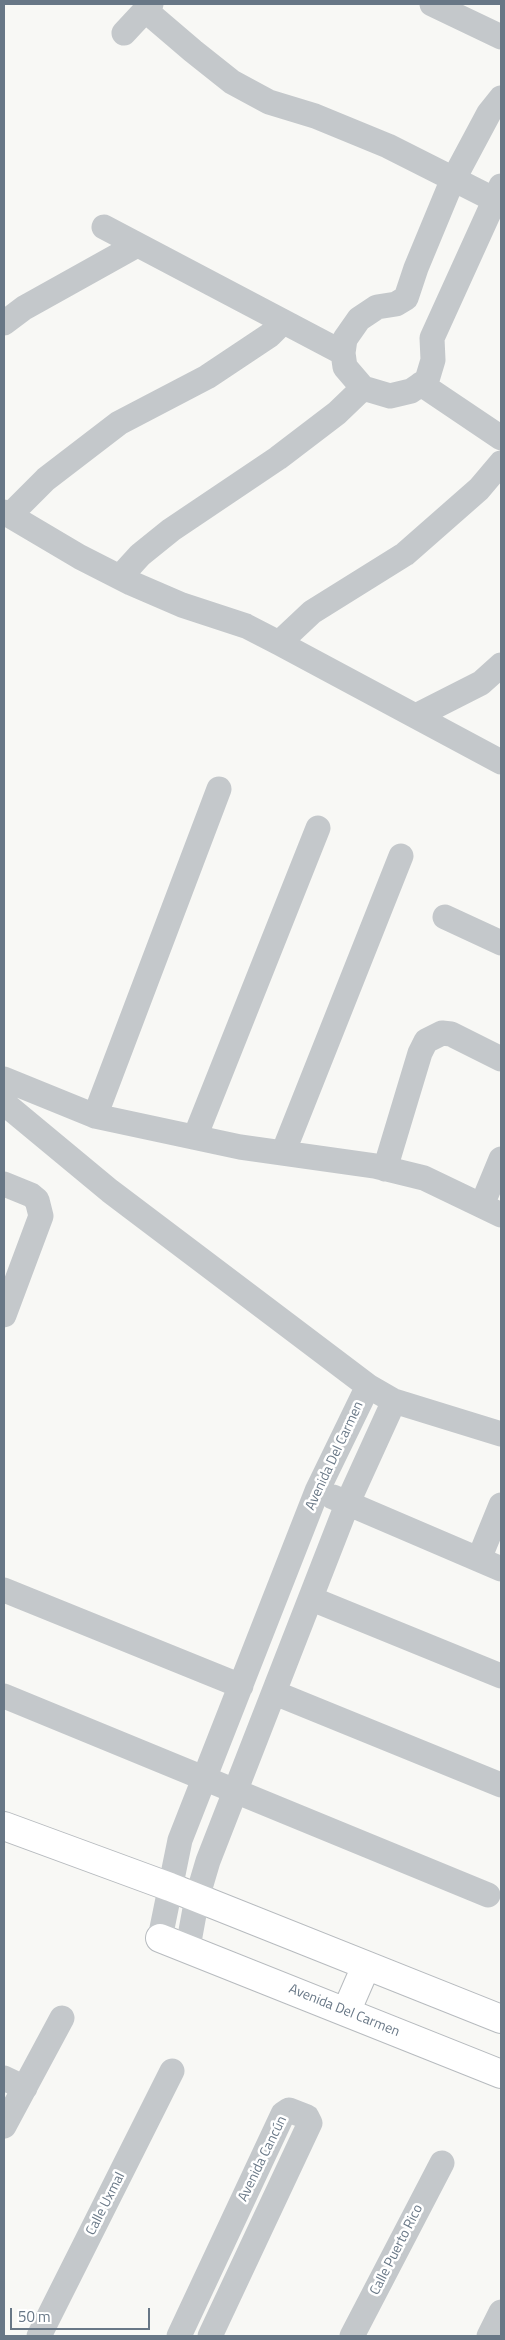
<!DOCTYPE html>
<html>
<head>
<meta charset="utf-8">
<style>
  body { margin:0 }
  #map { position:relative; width:505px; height:2340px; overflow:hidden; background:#f8f8f5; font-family:"Titillium Web",sans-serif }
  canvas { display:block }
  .frame { position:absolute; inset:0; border:5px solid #687786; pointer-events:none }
  .scale { position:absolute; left:10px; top:2308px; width:140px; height:22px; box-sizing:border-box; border:2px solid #687786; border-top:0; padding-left:6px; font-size:15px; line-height:18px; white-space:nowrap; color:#687786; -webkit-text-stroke:4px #fff; paint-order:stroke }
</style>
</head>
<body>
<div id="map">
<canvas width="505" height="2340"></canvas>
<div class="frame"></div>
<div class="scale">50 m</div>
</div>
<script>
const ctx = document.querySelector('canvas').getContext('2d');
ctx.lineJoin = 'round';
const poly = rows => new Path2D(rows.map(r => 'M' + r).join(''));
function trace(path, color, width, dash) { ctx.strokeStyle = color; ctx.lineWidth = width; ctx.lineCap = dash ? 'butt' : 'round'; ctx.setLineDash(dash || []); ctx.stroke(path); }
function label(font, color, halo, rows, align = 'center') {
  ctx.font = font + ' "Titillium Web",sans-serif'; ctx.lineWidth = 5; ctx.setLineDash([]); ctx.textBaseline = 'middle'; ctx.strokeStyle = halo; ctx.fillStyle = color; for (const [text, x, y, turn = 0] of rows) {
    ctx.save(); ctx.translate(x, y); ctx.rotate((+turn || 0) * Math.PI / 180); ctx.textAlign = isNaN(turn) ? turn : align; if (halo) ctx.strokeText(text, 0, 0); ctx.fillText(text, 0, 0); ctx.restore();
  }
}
const major = poly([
  [4,1826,170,1887,501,2019],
  [160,1938,501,2074],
  [346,2012,366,1966]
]);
trace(major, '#b7bbbf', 30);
trace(poly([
  [432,4,501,37],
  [145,10,193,51,232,82,269,102,315,116,388,146,495,200],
  [124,33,151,4],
  [501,98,489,113,450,186,416,268,406,298,396,304,377,307,359,319,345,339,343,353,345,367,363,388,390,396,411,391,427,380,433,360,432,338,501,186],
  [104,227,343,353],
  [4,323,24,308,137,245],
  [421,384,501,438],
  [4,512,80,557,131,583,182,605,246,626,279,643,501,762],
  [10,515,46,479,119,423,207,377,270,335,283,322],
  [120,577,140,555,171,530,278,458,337,413,363,388],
  [279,643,312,612,405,554,479,489,501,463],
  [416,716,481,683,501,665],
  [445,917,501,943],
  [4,1079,95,1116,240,1147,375,1166,424,1178,501,1215],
  [4,1103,110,1191,368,1386,394,1401,501,1434],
  [95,1116,219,789],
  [195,1137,318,828],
  [283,1153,401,856],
  [385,1169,420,1053,426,1041,442,1033,451,1034,501,1059],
  [4,1184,31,1195,37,1200,41,1216,4,1315],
  [482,1205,501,1159],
  [333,1497,501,1569],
  [479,1559,501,1505],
  [4,1590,241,1686],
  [312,1599,501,1676],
  [275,1693,501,1785],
  [4,1696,488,1895],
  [160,1938,180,1840,317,1491,368,1386],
  [188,1947,197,1898,208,1861,348,1502,394,1401],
  [4,2078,25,2088],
  [4,2126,62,2018],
  [39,2336,172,2071],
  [179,2336,283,2114,289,2110,307,2117,310,2123,210,2336],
  [352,2336,442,2163],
  [489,2336,501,2312]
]), '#c4c8cb', 25);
trace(major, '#fff', 28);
label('14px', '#687786', '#fff', [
  ["Avenida Del Carmen",335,1456,-65],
  ["Avenida Del Carmen",344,2011,22],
  ["Avenida Cancún",263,2159,-64],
  ["Calle Uxmal",106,2204,-63],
  ["Calle Puerto Rico",397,2250,-63]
]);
</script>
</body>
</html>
